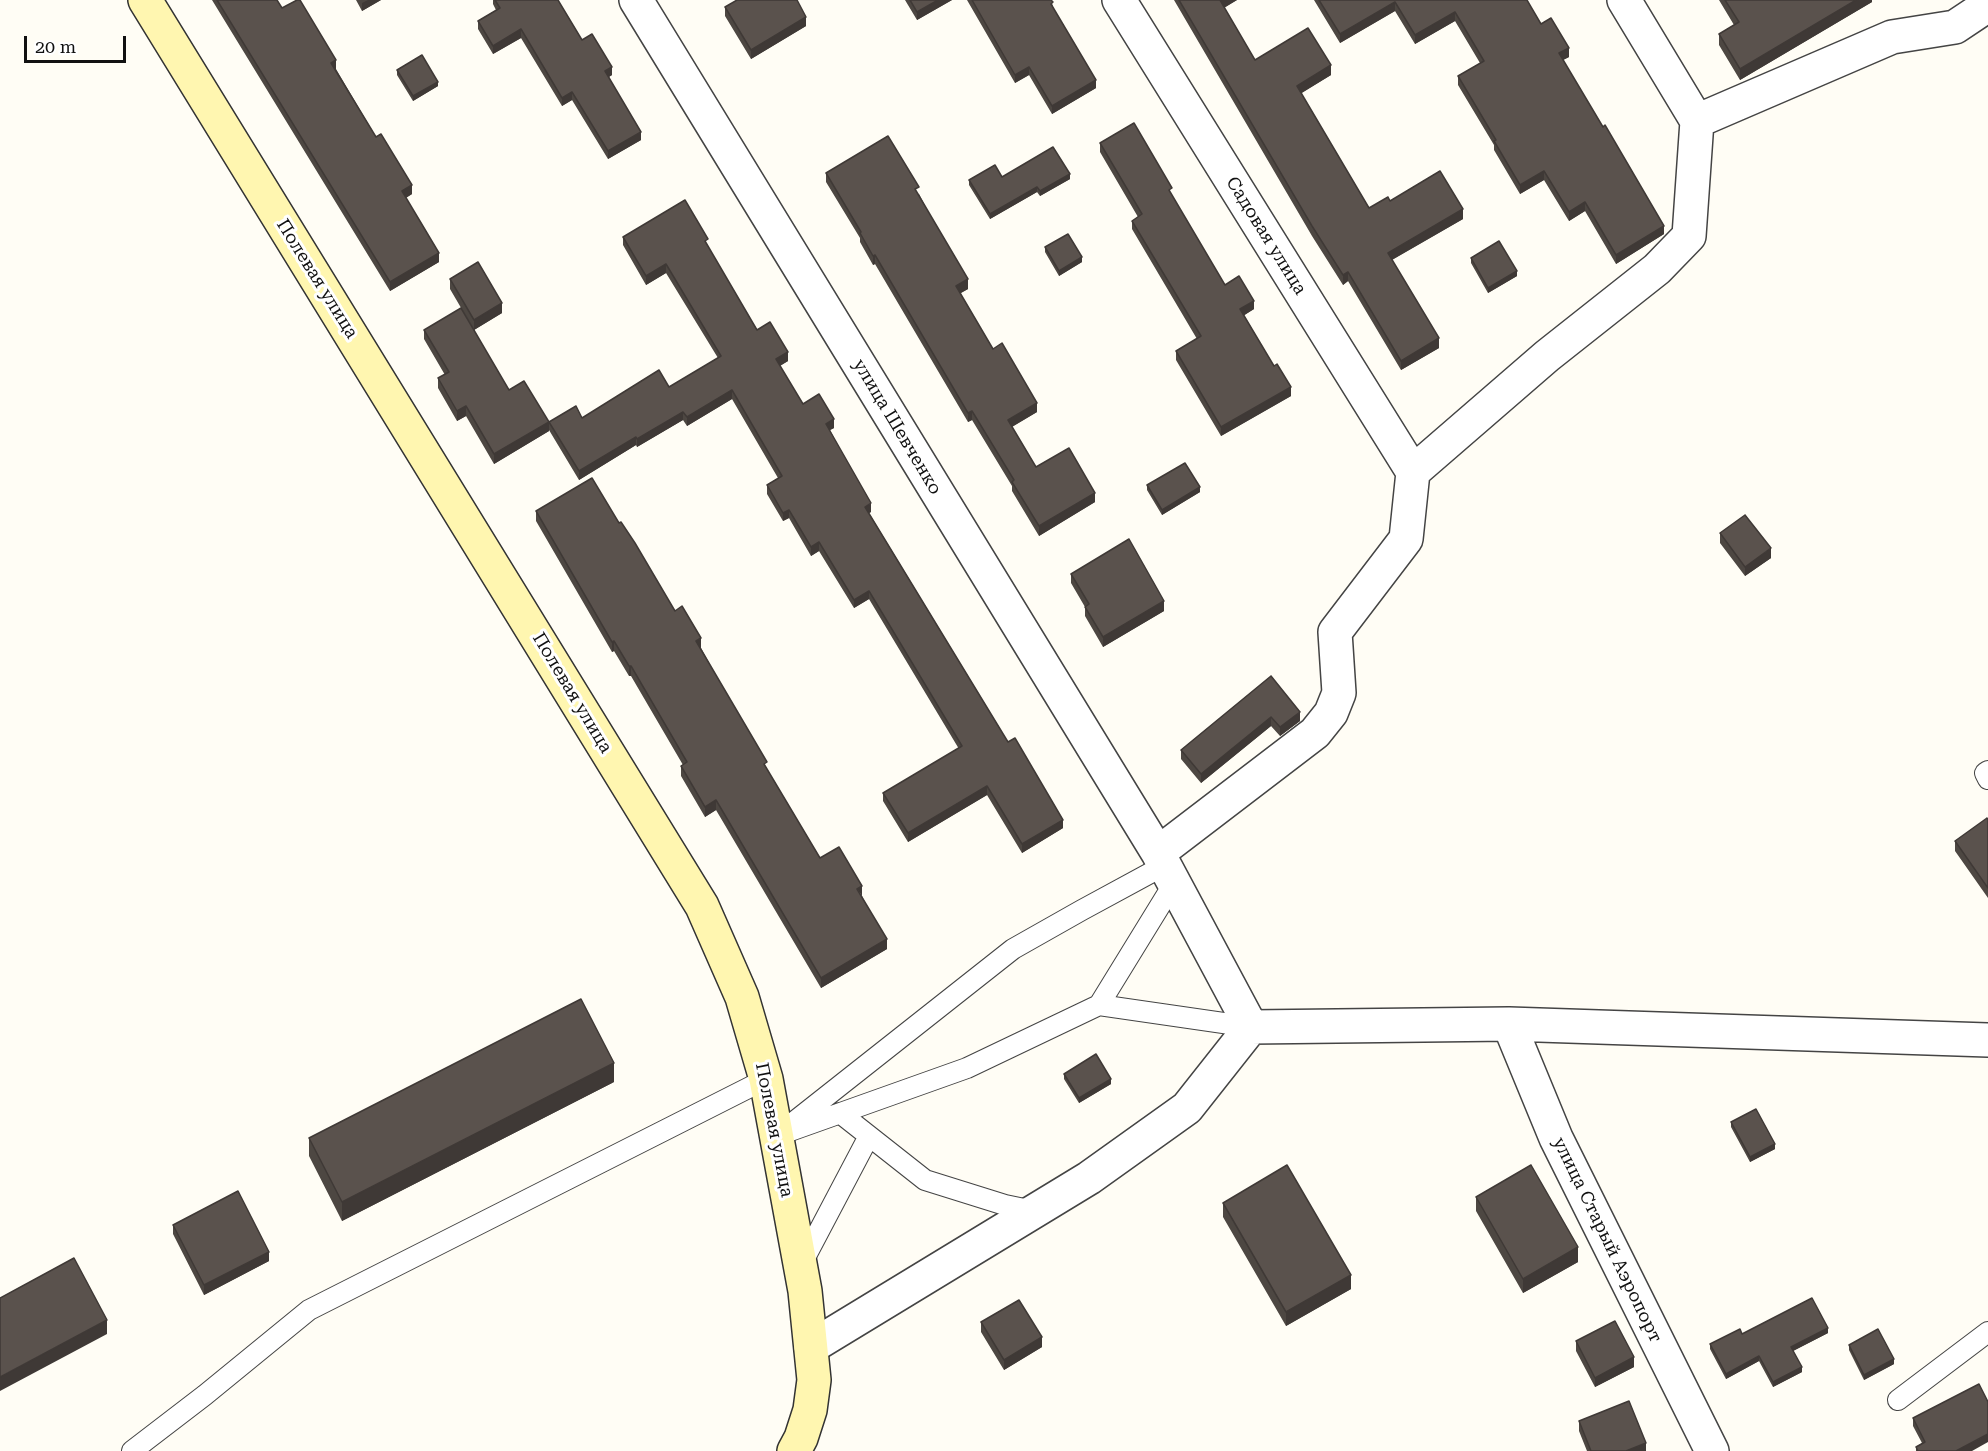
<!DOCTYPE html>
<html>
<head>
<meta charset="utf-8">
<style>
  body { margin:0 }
  #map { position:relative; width:1988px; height:1451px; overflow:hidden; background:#fffdf5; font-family:"Roboto Serif",serif }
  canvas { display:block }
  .scale { position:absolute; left:24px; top:36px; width:102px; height:27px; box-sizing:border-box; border:3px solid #111; border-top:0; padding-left:8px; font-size:18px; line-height:21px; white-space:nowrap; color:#111; -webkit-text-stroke:4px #fff; paint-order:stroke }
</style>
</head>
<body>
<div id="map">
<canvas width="1988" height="1451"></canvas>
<div class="scale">20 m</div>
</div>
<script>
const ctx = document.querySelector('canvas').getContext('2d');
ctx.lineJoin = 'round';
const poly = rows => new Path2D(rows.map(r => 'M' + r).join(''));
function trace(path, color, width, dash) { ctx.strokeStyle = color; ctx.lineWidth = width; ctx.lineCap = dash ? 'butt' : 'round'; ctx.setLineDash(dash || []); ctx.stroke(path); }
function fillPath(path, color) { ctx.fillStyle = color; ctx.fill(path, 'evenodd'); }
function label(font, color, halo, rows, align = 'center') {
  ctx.font = font + ' "Roboto Serif",serif'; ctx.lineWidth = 6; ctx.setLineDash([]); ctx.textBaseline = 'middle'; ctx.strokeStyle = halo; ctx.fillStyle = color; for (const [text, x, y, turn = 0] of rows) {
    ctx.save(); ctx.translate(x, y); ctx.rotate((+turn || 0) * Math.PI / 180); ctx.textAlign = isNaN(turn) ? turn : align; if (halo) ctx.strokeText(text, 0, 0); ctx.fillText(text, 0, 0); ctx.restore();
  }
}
const lane = poly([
  [1988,771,1985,773,1988,779],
  [1099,1005,1251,1027],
  [840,1113,925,1180,1005,1205,1034,1211],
  [790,1125,1013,949,1082,910,1165,865],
  [776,1136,967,1068,1099,1005,1174,883],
  [800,1267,869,1136],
  [1898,1400,1988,1332],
  [132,1451,205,1395,309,1310,766,1079]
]);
const street = poly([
  [636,0,1158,853,1251,1027,1509,1024,1988,1040],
  [1119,0,1413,472],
  [1624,0,1697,121],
  [1158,853,1315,733,1331,713,1339,693,1335,632,1406,539,1413,472,1547,356,1657,269,1689,236,1697,121,1892,37,1955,27,1988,5],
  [1509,1024,1556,1138,1712,1451],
  [811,1347,1089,1178,1187,1108,1251,1027]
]);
const secondary = poly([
  [145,0,702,906,742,997,766,1079,805,1291,814,1380,810,1410,801,1438,794,1451]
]);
trace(lane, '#444', 22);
trace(street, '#444', 36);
trace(secondary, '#333', 36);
trace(lane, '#fff', 20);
trace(street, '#fff', 33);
trace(secondary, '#fff6b0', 33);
fillPath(poly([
  [212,0,277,0,282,8,336,69,376,137,412,194,406,198,439,262,390,291],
  [356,0,381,0,362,11],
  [493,0,558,0,582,40,612,75,609,77,641,140,608,159,572,100,562,106,521,38,493,54,478,29,478,21,496,10,493,4],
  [905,0,952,0,917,20],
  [967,0,1051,0,1053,7,1096,88,1052,114,1029,75,1015,83],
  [1174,0,1237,0,1224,8,1255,60,1331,75,1301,93,1369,208,1390,201,1463,219,1392,260,1439,348,1401,370,1348,281,1343,285,1312,236],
  [1314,0,1527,0,1541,24,1569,57,1563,60,1664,234,1616,264,1585,211,1569,221,1544,180,1520,194,1494,150,1494,145,1458,85,1458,76,1480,63,1455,21,1415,44,1395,11,1340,43],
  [1719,0,1872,0,1872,2,1740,80,1719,45,1719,34,1734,25],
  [725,7,806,26,751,59,725,16],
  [397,70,438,86,413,101,397,75],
  [1100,143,1172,196,1225,285,1254,309,1244,315,1291,396,1221,436,1176,360,1176,351,1197,339,1132,229,1132,221,1138,217,1100,152],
  [826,173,919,194,968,289,960,293,993,349,1037,412,1012,427,1036,467,1095,502,1039,536,1012,491,1012,486,972,420,968,422,875,264,873,265,860,242,860,238,826,182],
  [1002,177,1070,179,1040,196,1037,192,990,219,969,185,969,180],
  [623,237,708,247,757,330,788,361,780,366,803,404,834,428,830,430,871,512,869,513,1008,742,1063,828,1022,853,987,795,908,842,883,801,883,793,959,749,869,599,854,608,819,551,811,556,789,518,783,521,767,494,767,485,778,478,732,399,687,426,683,420,637,447,636,445,579,480,549,430,549,422,582,418,669,387,718,358,666,273,646,285,623,245],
  [1045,247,1082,262,1059,276,1045,252],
  [1471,258,1517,276,1488,293,1471,263],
  [450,279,502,313,474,330,450,289],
  [424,330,509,390,549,431,494,464,466,416,457,421,438,388,438,378,445,375,424,339],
  [1147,485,1200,492,1162,515,1147,490],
  [536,511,619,523,675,611,701,648,767,769,820,858,862,896,887,949,821,988,716,810,705,817,681,776,681,766,683,765,631,676,629,676,614,651,612,652,536,521],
  [1720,533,1771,558,1745,576,1720,543],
  [1071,574,1164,611,1103,647,1085,616,1085,607,1071,583],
  [1271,676,1300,721,1280,736,1271,726,1201,783,1181,759,1181,750],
  [1988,820,1988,898,1955,851,1955,841],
  [1064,1074,1111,1084,1079,1103,1064,1079],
  [614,1082,342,1221,309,1156,309,1138],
  [1731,1122,1775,1149,1750,1162,1731,1127],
  [1476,1197,1578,1262,1523,1293,1476,1211],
  [1223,1203,1351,1289,1286,1326,1223,1217],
  [173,1225,269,1261,204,1295,173,1234],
  [981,1322,1042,1347,1004,1370,981,1332],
  [1828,1333,1793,1351,1802,1372,1773,1387,1759,1361,1726,1379,1710,1349,1710,1344,1742,1334],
  [1576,1341,1634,1367,1595,1387,1576,1351],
  [1849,1345,1894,1364,1864,1380,1849,1350],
  [1913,1418,1972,1451,1916,1451,1916,1447,1922,1443,1913,1426],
  [1579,1421,1646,1451,1587,1451,1579,1431]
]), '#4d4742');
fillPath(poly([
  [368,0,381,0,362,11,362,3],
  [938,0,952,0,917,20,917,12],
  [1220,0,1237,0,1220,10],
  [1856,0,1872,0,1872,2,1740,80,1740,69],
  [1395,2,1395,11,1340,43,1340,34],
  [1455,12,1455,21,1415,44,1415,35],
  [806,17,806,26,751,59,751,50],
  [521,29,521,38,493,54,493,46],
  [1569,48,1569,57,1559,62,1559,53],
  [336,60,336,69,331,72,331,63],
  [1331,65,1331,75,1297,96,1297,86],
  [612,67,612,75,605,79,605,71],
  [1029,67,1029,75,1015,83,1015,75],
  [1096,80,1096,88,1052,114,1052,106],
  [438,82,438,86,413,101,413,96],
  [572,92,572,100,562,106,562,98],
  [641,132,641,140,608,159,608,151],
  [1544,171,1544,180,1520,194,1520,185],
  [1070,174,1070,179,1040,196,1040,191],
  [412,185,412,194,402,200,402,191],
  [1037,187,1037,192,990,219,990,214],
  [1585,202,1585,211,1569,221,1569,212],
  [1463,209,1463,219,1388,262,1388,253],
  [1664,226,1664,234,1616,264,1616,255],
  [439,253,439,262,390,291,390,282],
  [875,255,875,264,873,265,873,256],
  [1082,257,1082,262,1059,276,1059,271],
  [666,264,666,273,646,285,646,276],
  [1517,271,1517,276,1488,293,1488,288],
  [1348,272,1348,281,1343,285,1343,275],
  [968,279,968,289,956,296,956,286],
  [1254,301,1254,309,1240,318,1240,309],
  [502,303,502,313,474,330,474,320],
  [1439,338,1439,348,1401,370,1401,361],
  [788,352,788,361,776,368,776,359],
  [1291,387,1291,396,1221,436,1221,427],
  [732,390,732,399,687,426,687,417],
  [1037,403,1037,412,1008,429,1008,420],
  [466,406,466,416,457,421,457,411],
  [972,411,972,420,968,422,968,413],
  [683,412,683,420,637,447,637,439],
  [834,419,834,428,826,432,826,424],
  [549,422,549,431,494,464,494,454],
  [636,437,636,445,579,480,579,471],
  [1200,487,1200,492,1162,515,1162,510],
  [1095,493,1095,502,1039,536,1039,526],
  [871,503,871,512,865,515,865,507],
  [789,510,789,518,783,521,783,513],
  [819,542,819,551,811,556,811,547],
  [1771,548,1771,558,1745,576,1745,567],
  [869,591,869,599,854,608,854,600],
  [1164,601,1164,611,1103,647,1103,637],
  [701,638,701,648,696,651,696,641],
  [614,641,614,651,612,652,612,642],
  [629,666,631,666,631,676,629,676],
  [1300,712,1300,721,1280,736,1280,727],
  [1271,717,1271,726,1201,783,1201,774],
  [987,786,987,795,908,842,908,833],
  [716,800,716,810,705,817,705,807],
  [1063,820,1063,828,1022,853,1022,844],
  [862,886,862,896,857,889],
  [887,939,887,949,821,988,821,978],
  [614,1063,614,1082,342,1221,342,1202],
  [1111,1079,1111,1084,1079,1103,1079,1098],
  [1775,1144,1775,1149,1750,1162,1750,1157],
  [1578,1247,1578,1262,1523,1293,1523,1279],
  [269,1252,269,1261,204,1295,204,1285],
  [1351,1275,1351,1289,1286,1326,1286,1312],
  [107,1320,107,1334,0,1391,0,1377],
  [1828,1328,1828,1333,1791,1352,1791,1347],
  [1042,1337,1042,1347,1004,1370,1004,1360],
  [1759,1356,1759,1361,1726,1379,1726,1374],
  [1634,1357,1634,1367,1595,1387,1595,1378],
  [1894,1359,1894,1364,1864,1380,1864,1375],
  [1802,1367,1802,1372,1773,1387,1773,1382],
  [1988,1434,1988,1442,1972,1451,1956,1451],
  [1646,1443,1646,1451,1626,1451]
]), '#3f3936');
const building = poly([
  [217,0,277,0,282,8,297,0,300,0,336,60,331,63,376,137,381,134,412,185,402,191,439,253,390,282,217,0],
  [495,0,558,0,582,40,592,34,612,67,605,71,641,132,608,151,572,92,562,98,521,29,493,46,478,21,500,8,495,0],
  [737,0,797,0,806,17,751,50,725,7,737,0],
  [910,0,938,0,917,12,910,0],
  [972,0,1051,0,1053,2,1051,4,1096,80,1052,106,1029,67,1015,75,972,0],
  [1179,0,1220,0,1255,60,1308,28,1331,65,1297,86,1369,208,1388,197,1390,201,1440,171,1463,209,1388,253,1439,338,1401,361,1348,272,1343,275,1312,226,1179,0],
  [1319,0,1527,0,1541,24,1551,18,1569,48,1559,53,1603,127,1605,125,1664,226,1616,255,1585,202,1569,212,1544,171,1520,185,1494,141,1496,140,1458,76,1484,61,1455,12,1415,35,1395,2,1340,34,1319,0],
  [1725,0,1856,0,1740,69,1719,34,1739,22,1725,0],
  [422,55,438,82,413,96,397,70,422,55],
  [1134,123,1172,188,1169,190,1225,285,1239,276,1254,301,1240,309,1274,366,1277,364,1291,387,1221,427,1176,351,1201,336,1132,221,1142,214,1100,143,1134,123],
  [888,136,919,187,915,189,968,279,956,286,993,349,1002,343,1037,403,1008,420,1036,467,1069,448,1095,493,1039,526,1012,482,1014,480,972,411,968,413,875,255,873,256,860,233,861,232,826,173,888,136],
  [1053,147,1070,174,1040,191,1037,187,990,214,969,180,995,165,1002,177,1053,147],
  [685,200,708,239,705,241,757,330,770,322,788,352,776,359,803,404,819,394,834,419,826,424,871,503,865,507,1008,742,1015,738,1063,820,1022,844,987,786,908,833,883,793,962,746,869,591,854,600,819,542,811,547,789,510,783,513,767,485,782,476,732,390,687,417,683,412,637,439,636,437,579,471,549,422,576,406,582,418,659,370,669,387,721,356,666,264,646,276,623,237,685,200],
  [1068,234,1082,257,1059,271,1045,247,1068,234],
  [1499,241,1517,271,1488,288,1471,258,1499,241],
  [478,262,502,303,474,320,450,279,478,262],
  [461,308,509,390,524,381,549,422,494,454,466,406,457,411,438,378,449,372,424,330,461,308],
  [1185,463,1200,487,1162,510,1147,485,1185,463],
  [592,478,619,523,621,522,635,543,675,611,682,606,701,638,696,641,767,762,764,764,820,858,839,847,862,886,857,889,887,939,821,978,716,800,705,807,681,766,687,762,631,666,629,666,614,641,612,642,536,511,592,478],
  [1745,515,1771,548,1745,567,1720,533,1745,515],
  [1129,539,1164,601,1103,637,1085,607,1089,604,1071,574,1129,539],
  [1271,676,1300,712,1280,727,1271,717,1201,774,1181,750,1271,676],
  [1987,818,1988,820,1988,888,1955,841,1987,818],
  [581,999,614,1063,342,1202,309,1138,581,999],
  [1096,1054,1111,1079,1079,1098,1064,1074,1096,1054],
  [1756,1109,1775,1144,1750,1157,1731,1122,1756,1109],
  [1287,1165,1351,1275,1286,1312,1223,1203,1287,1165],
  [1531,1165,1578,1247,1523,1279,1476,1197,1531,1165],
  [238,1191,269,1252,204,1285,173,1225,238,1191],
  [74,1258,107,1320,0,1377,0,1298,74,1258],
  [1812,1298,1828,1328,1791,1347,1802,1367,1773,1382,1759,1356,1726,1374,1710,1344,1740,1329,1742,1334,1812,1298],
  [1019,1300,1042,1337,1004,1360,981,1322,1019,1300],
  [1615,1321,1634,1357,1595,1378,1576,1341,1615,1321],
  [1878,1329,1894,1359,1864,1375,1849,1345,1878,1329],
  [1979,1384,1988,1402,1988,1434,1956,1451,1918,1451,1916,1447,1925,1442,1913,1418,1979,1384],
  [1629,1401,1646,1443,1626,1451,1591,1451,1579,1421,1629,1401]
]);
fillPath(building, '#5a524d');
trace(building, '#3f3936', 1.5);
label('18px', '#111', '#fff', [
  ["Садовая улица",1266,236,58],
  ["Полевая улица",317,279,58],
  ["улица Шевченко",897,427,59],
  ["Полевая улица",572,693,59],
  ["Полевая улица",774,1130,79],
  ["улица Старый Аэропорт",1607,1240,64]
]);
</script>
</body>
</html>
